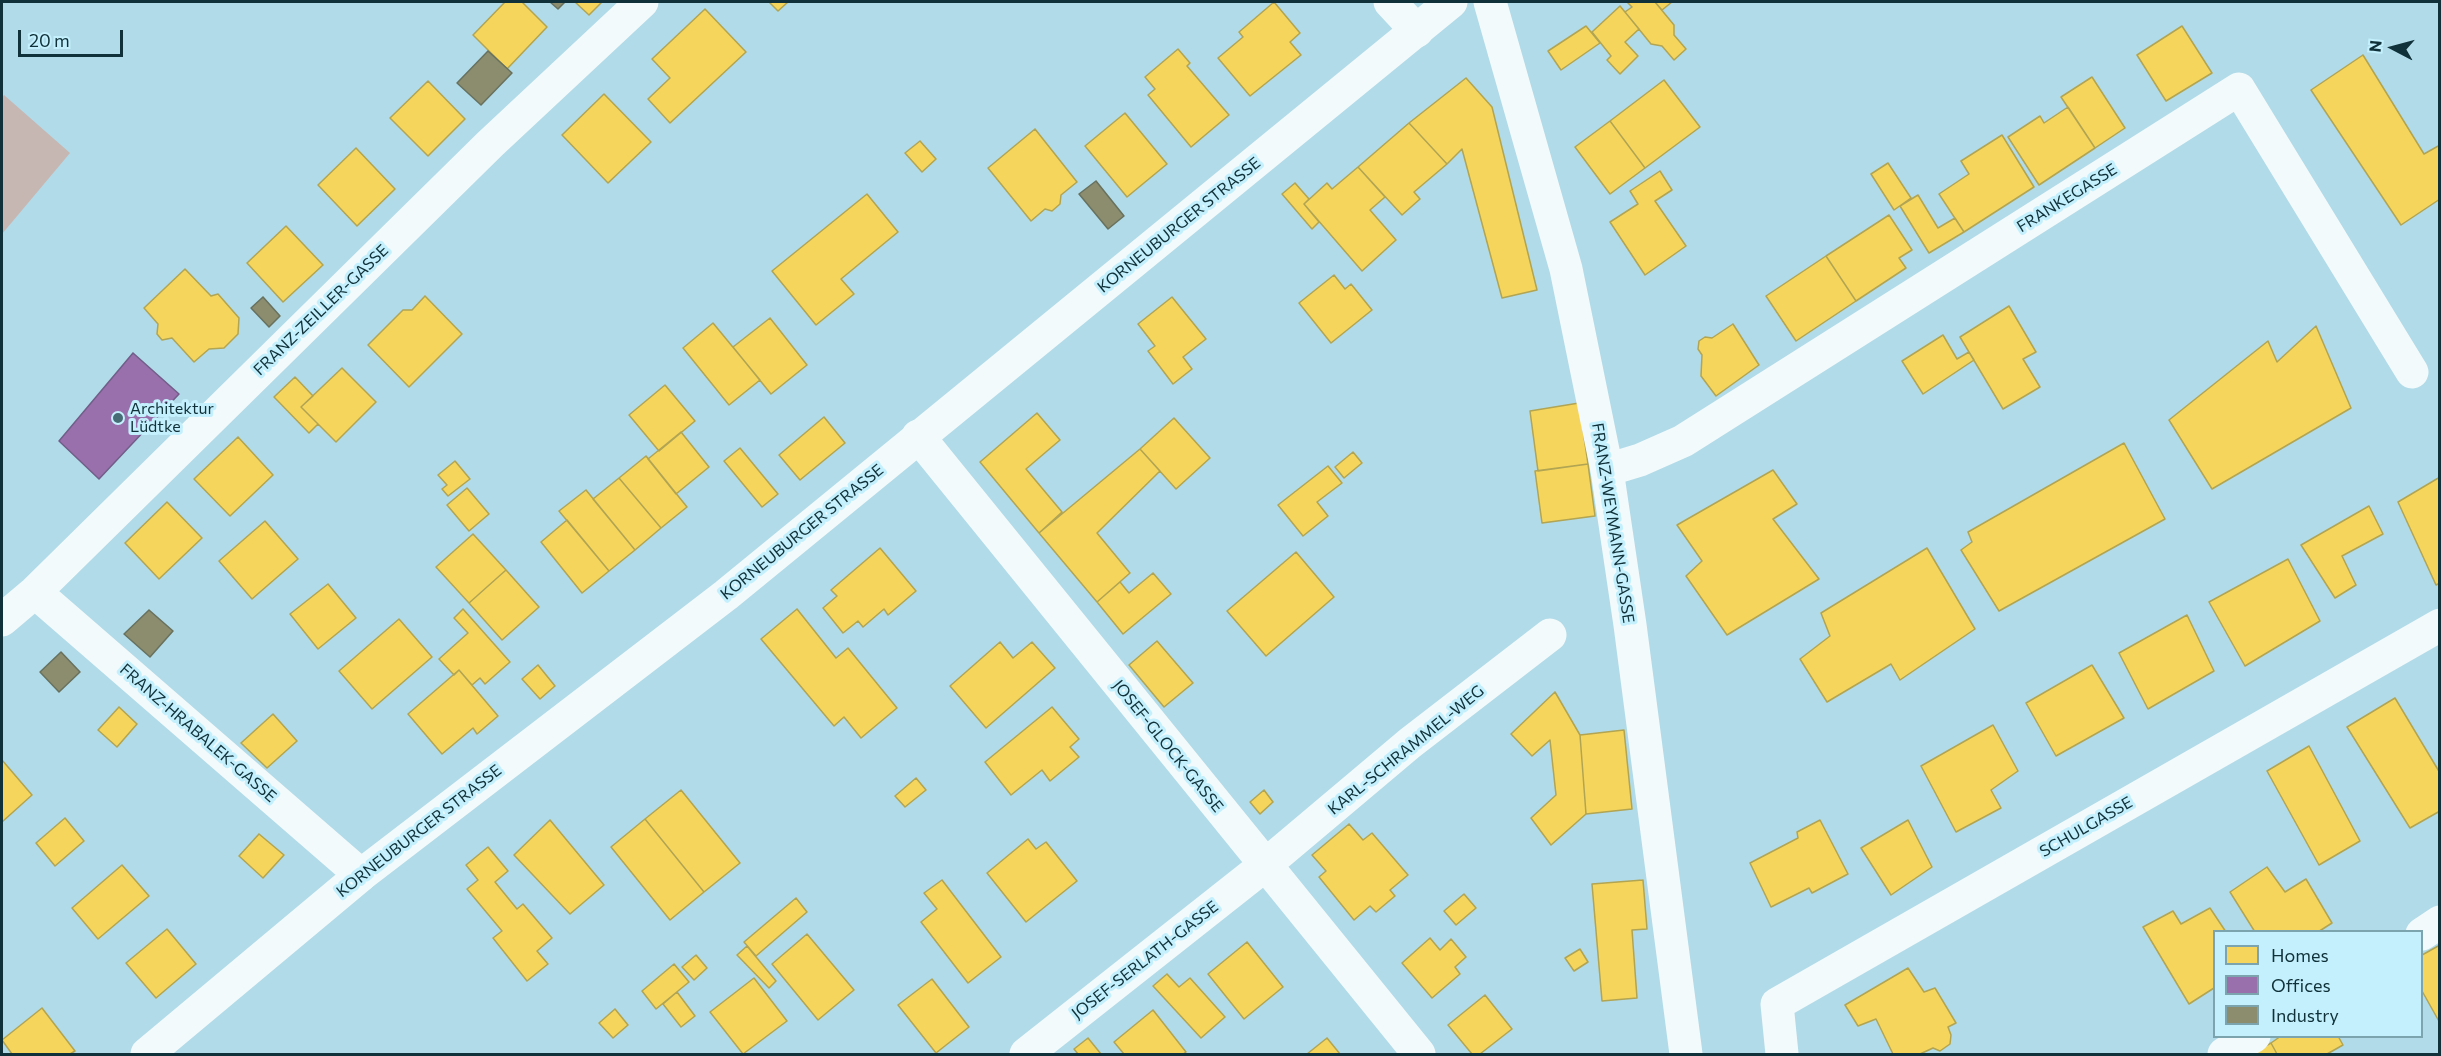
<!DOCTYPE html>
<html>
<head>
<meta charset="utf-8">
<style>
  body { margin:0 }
  #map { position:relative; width:2441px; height:1056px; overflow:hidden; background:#b1dbe8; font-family:Commissioner,sans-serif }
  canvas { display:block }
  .frame { position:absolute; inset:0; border:3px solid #103139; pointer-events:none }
  .legend { position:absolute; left:2213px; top:930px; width:210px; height:108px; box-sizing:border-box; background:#c4f0fd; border:2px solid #7ca4af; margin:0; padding:8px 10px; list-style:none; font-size:18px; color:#103139 }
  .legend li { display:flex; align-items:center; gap:12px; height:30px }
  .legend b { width:30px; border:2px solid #7ca4af }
  .north { position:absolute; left:2363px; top:18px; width:60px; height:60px; -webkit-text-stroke:4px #c4f0fd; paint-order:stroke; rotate:276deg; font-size:16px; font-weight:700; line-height:24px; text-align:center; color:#103139 }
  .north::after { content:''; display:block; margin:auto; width:21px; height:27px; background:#103139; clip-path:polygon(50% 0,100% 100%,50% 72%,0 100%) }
  .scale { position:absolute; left:18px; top:30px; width:105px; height:27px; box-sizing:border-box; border:3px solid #103139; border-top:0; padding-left:8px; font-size:18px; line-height:21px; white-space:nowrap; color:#103139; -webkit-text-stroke:4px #c4f0fd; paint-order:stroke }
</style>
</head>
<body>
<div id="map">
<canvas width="2441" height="1056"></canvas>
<div class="frame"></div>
<ul class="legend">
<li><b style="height:16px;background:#f6d55c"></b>Homes</li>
<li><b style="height:16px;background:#9970ab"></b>Offices</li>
<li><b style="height:16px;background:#8c8c6e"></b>Industry</li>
</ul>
<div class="north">N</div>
<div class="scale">20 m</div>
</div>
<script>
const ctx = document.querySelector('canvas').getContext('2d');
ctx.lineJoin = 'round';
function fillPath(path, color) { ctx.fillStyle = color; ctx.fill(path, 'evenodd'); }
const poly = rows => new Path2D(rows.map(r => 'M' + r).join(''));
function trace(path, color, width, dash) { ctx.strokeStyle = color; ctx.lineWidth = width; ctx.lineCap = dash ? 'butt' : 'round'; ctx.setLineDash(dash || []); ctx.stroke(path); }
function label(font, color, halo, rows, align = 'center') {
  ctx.font = font + ' Commissioner,sans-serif'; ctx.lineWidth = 6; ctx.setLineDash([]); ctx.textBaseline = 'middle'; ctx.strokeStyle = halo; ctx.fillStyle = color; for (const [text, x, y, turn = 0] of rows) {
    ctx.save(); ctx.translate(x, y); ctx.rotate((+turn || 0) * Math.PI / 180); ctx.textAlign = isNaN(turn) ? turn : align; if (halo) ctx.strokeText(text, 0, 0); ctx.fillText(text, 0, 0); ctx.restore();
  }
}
fillPath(poly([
  [4,95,70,153,2,234,2,98]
]), '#c6b7b3');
const homes = poly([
  [505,2,522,2,547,27,507,69,473,35,505,2],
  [575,2,602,2,589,15,575,2],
  [769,2,788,2,778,11,769,2],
  [1274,2,1300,33,1290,42,1301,55,1250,96,1218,58,1243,37,1239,32,1274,2],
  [1627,2,1655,2,1674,25,1674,35,1686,49,1674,60,1662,46,1651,44,1625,12,1632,7,1627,2],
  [1655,2,1672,2,1662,10,1655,2],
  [1620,6,1639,29,1625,42,1638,56,1620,74,1607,60,1611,56,1592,32,1620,6],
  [705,9,746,52,670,123,648,99,670,78,652,59,705,9],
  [1586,26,1600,43,1561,70,1548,51,1586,26],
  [2182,26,2212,73,2166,101,2137,55,2182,26],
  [1178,49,1190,63,1187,66,1229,115,1191,147,1148,95,1155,89,1145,77,1178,49],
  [2363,55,2424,154,2440,145,2440,199,2401,225,2311,90,2363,55],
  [2092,77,2125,128,2095,148,2061,97,2092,77],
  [1466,78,1492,107,1537,290,1502,298,1462,149,1447,164,1409,123,1466,78],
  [1664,80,1700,127,1645,168,1610,121,1664,80],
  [428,81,465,119,428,156,390,118,428,81],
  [604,94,651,142,608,183,562,135,604,94],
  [2068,107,2095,148,2039,185,2008,137,2040,116,2044,123,2068,107],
  [1125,113,1167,164,1127,197,1085,146,1125,113],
  [1610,121,1645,168,1610,194,1575,147,1610,121],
  [1409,123,1447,164,1414,192,1420,199,1402,215,1358,167,1409,123],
  [1035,129,1077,182,1061,195,1060,204,1052,211,1045,209,1031,221,988,168,1035,129],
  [2002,135,2034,187,1964,232,1939,194,1969,174,1961,161,2002,135],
  [920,141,936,159,922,172,905,153,920,141],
  [356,148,395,189,357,226,318,185,356,148],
  [1888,163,1911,198,1894,210,1871,174,1888,163],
  [1358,167,1385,197,1370,210,1396,240,1362,271,1304,204,1327,183,1332,189,1358,167],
  [1660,171,1672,190,1655,201,1686,246,1645,275,1610,222,1638,204,1630,191,1660,171],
  [1295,183,1309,199,1304,204,1319,222,1312,229,1282,194,1295,183],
  [867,194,898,232,841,279,854,294,816,325,772,271,867,194],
  [1918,195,1938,228,1955,218,1964,232,1929,253,1900,206,1918,195],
  [1889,215,1912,250,1899,258,1906,268,1856,301,1826,256,1889,215],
  [286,226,323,265,283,302,247,263,286,226],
  [1826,256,1856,301,1796,341,1766,296,1826,256],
  [185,269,211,296,218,294,239,318,238,334,224,348,209,349,194,362,172,338,162,340,157,334,158,324,144,308,185,269],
  [1334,275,1345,289,1351,284,1372,310,1331,343,1299,303,1334,275],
  [425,296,462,334,409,387,368,345,403,310,412,310,425,296],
  [1172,297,1206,339,1183,357,1192,369,1173,384,1148,351,1155,346,1138,324,1172,297],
  [2009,306,2036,352,2023,359,2040,387,2003,409,1960,337,2009,306],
  [770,318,807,365,771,394,733,347,770,318],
  [713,323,760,380,729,405,683,348,713,323],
  [1733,324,1759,365,1716,396,1701,376,1702,355,1698,349,1699,341,1705,337,1712,338,1733,324],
  [2316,326,2351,408,2212,489,2169,420,2268,341,2277,362,2316,326],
  [1943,335,1957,359,1969,352,1974,360,1923,394,1902,361,1943,335],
  [342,368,376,402,336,442,301,407,342,368],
  [295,377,313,396,301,407,318,424,309,433,274,397,295,377],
  [665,385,695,421,659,451,629,415,665,385],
  [1579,403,1588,464,1538,471,1530,411,1579,403],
  [1037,413,1060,440,1026,469,1062,512,1039,533,980,462,1037,413],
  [824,417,845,443,800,480,779,455,824,417],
  [1174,418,1210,458,1176,489,1140,449,1174,418],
  [681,432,709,467,676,494,648,459,681,432],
  [238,437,273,475,230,516,194,479,238,437],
  [2124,443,2165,519,1999,611,1961,550,1972,542,1968,532,2124,443],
  [740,448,778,494,762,507,724,461,740,448],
  [1140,449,1160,471,1097,533,1130,573,1097,602,1039,533,1140,449],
  [1353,452,1362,463,1344,478,1335,467,1353,452],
  [646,456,687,507,661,528,619,478,646,456],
  [455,461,470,479,448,496,442,489,447,485,438,475,455,461],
  [1588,464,1595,516,1542,523,1535,471,1588,464],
  [1328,466,1342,483,1317,502,1328,516,1303,536,1278,505,1328,466],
  [1773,470,1797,504,1773,519,1819,579,1727,635,1686,576,1702,561,1677,525,1773,470],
  [2440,477,2440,583,2436,585,2398,502,2440,477],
  [619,478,661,528,635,550,593,499,619,478],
  [467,488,489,514,469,531,447,505,467,488],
  [586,490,635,550,609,571,559,511,586,490],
  [167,502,202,538,159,579,125,543,167,502],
  [2369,506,2383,534,2342,556,2356,585,2335,598,2301,545,2369,506],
  [567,520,609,571,582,593,541,542,567,520],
  [265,521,298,559,252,599,219,561,265,521],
  [473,534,506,570,469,603,436,567,473,534],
  [880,548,916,591,888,615,884,609,863,627,858,621,843,633,823,608,837,596,831,590,880,548],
  [1927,548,1975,629,1900,680,1891,664,1827,702,1800,659,1830,636,1821,613,1927,548],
  [1296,552,1334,597,1266,656,1227,611,1296,552],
  [2288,559,2320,621,2245,666,2209,602,2288,559],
  [506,570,539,607,502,640,469,603,506,570],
  [1153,573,1171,594,1123,634,1097,602,1120,582,1129,593,1153,573],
  [328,584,356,618,318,649,290,614,328,584],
  [463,609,510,662,485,684,480,678,472,685,459,670,454,675,439,659,468,633,454,618,463,609],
  [797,609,836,658,848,648,897,708,861,738,844,717,834,726,761,639,797,609],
  [2187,615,2214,671,2148,709,2119,653,2187,615],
  [399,619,432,657,372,709,339,671,399,619],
  [1157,641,1193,683,1164,707,1129,665,1157,641],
  [1000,642,1013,658,1032,642,1055,668,986,728,950,686,1000,642],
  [538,665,555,686,540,699,522,679,538,665],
  [2092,665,2124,718,2056,756,2026,703,2092,665],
  [459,670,498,716,477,734,473,728,442,754,408,714,459,670],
  [1555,692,1580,735,1586,814,1551,845,1531,818,1556,795,1550,740,1532,756,1511,734,1555,692],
  [2395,698,2440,773,2440,811,2410,828,2347,727,2395,698],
  [119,707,137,724,117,747,98,730,119,707],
  [1052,707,1079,739,1070,747,1079,757,1050,781,1042,770,1011,795,985,762,1052,707],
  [273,714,297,741,267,768,241,743,273,714],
  [1993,725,2018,771,1991,790,2001,808,1956,832,1921,766,1993,725],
  [1624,730,1632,809,1586,814,1580,735,1624,730],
  [2309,746,2360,841,2319,865,2267,771,2309,746],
  [2,760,32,795,2,822,2,760],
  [916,778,926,790,905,807,895,796,916,778],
  [681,790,740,863,704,892,645,819,681,790],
  [1264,790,1273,802,1260,814,1250,802,1264,790],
  [65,818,84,841,55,866,36,843,65,818],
  [645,819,704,892,670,920,611,847,645,819],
  [550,820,604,885,570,914,514,855,550,820],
  [1820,820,1848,874,1812,893,1809,888,1771,907,1750,863,1798,838,1797,832,1820,820],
  [1908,820,1932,867,1891,895,1861,848,1908,820],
  [1349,824,1363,840,1372,833,1408,875,1390,890,1395,896,1376,912,1370,906,1354,920,1319,877,1326,871,1312,855,1349,824],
  [259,834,284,855,263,878,239,856,259,834],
  [1028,839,1036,849,1046,842,1077,881,1026,922,987,873,1028,839],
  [488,847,508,871,495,882,517,909,523,904,552,938,537,951,548,964,527,981,493,938,502,931,467,889,478,880,466,865,488,847],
  [122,865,149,896,98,939,72,908,122,865],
  [2267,867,2285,892,2306,879,2332,923,2318,932,2255,932,2230,892,2267,867],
  [942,880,1001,957,968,983,921,922,937,909,924,893,942,880],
  [1643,880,1647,929,1632,930,1637,998,1602,1001,1592,884,1643,880],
  [1464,894,1476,908,1456,925,1444,911,1464,894],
  [796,898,807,912,756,956,744,942,796,898],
  [2210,908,2226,932,2214,932,2214,988,2189,1004,2143,927,2173,911,2181,924,2210,908],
  [167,929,196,964,156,998,126,963,167,929],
  [807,934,854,990,818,1020,772,964,807,934],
  [1430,938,1440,950,1451,939,1466,957,1455,967,1460,974,1432,998,1402,963,1430,938],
  [1247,942,1283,987,1244,1019,1208,974,1247,942],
  [2440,945,2440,1023,2422,991,2422,955,2440,945],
  [747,946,776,981,769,988,737,955,747,946],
  [1580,949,1588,962,1574,971,1565,958,1580,949],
  [696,955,707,968,694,980,682,967,696,955],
  [674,964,689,982,656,1009,642,991,674,964],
  [1908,968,1924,992,1935,988,1956,1023,1948,1027,1951,1035,1950,1044,1940,1051,1933,1048,1920,1054,1893,1054,1876,1019,1858,1026,1845,1005,1908,968],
  [1167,974,1179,987,1190,978,1225,1017,1201,1038,1153,986,1167,974],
  [754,978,787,1021,743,1054,710,1012,754,978],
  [932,979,969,1027,936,1053,898,1005,932,979],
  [677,992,695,1016,681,1027,663,1004,677,992],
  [1485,995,1512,1029,1480,1054,1472,1054,1448,1025,1485,995],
  [42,1008,75,1051,70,1054,12,1054,2,1040,42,1008],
  [615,1009,628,1025,613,1038,599,1023,615,1009],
  [1153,1010,1186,1052,1183,1054,1124,1054,1114,1042,1153,1010],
  [2281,1036,2338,1036,2343,1045,2327,1054,2277,1054,2271,1043,2281,1036],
  [1088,1038,1101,1054,1078,1054,1074,1049,1088,1038],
  [1327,1038,1340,1054,1307,1054,1327,1038],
  [2271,1043,2277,1054,2251,1054,2271,1043]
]);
fillPath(homes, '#f6d55c');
trace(homes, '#b1a452', 1.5);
const offices = poly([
  [133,353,179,394,99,479,59,441,133,353]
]);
fillPath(offices, '#9970ab');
trace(offices, '#705d89', 1.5);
const industry = poly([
  [550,2,565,2,558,9,550,2],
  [488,51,512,73,481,105,457,83,488,51],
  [1096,181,1124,216,1108,229,1079,194,1096,181],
  [263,297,280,316,269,327,251,308,263,297],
  [149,610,173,631,150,657,124,634,149,610],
  [61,652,80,672,59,692,40,672,61,652]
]);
fillPath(industry, '#8c8c6e');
trace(industry, '#67715e', 1.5);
trace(poly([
  [1390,2,1417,31],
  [918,436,1419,1054],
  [1607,470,1640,460,1683,441,2239,89,2412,372],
  [35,592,361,875],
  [2,620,35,592,490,144,642,2],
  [2422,934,2440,922],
  [1026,1054,1264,866,1410,743,1550,635],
  [1782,1054,1777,1004,2440,625],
  [2224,1054,2254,1036]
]), '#f3fafc', 33);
trace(poly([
  [1490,2,1566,269,1607,470,1630,625,1686,1054],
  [147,1054,361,875,726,595,1451,2]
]), '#f3fafc', 33);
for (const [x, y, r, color] of [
  [118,418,6,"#486c76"]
]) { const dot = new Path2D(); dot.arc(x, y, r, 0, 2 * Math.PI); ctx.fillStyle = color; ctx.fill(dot); trace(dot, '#c4f0fd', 2); }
label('16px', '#103139', '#c4f0fd', [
  ["FRANKEGASSE",2067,198,-32],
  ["KORNEUBURGER STRASSE",1179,225,-39],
  ["FRANZ-ZEILLER-GASSE",321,310,-44],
  ["FRANZ-WEYMANN-GASSE",1613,523,81],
  ["KORNEUBURGER STRASSE",802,532,-39],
  ["FRANZ-HRABALEK-GASSE",198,733,41],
  ["JOSEF-GLOCK-GASSE",1168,746,51],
  ["KARL-SCHRAMMEL-WEG",1406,750,-39],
  ["SCHULGASSE",2086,827,-30],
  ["KORNEUBURGER STRASSE",419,831,-38],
  ["JOSEF-SERLATH-GASSE",1145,960,-38]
]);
label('16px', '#103139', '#c4f0fd', [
  ["Architektur",130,409],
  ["Lüdtke",130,427]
], 'left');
</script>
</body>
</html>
